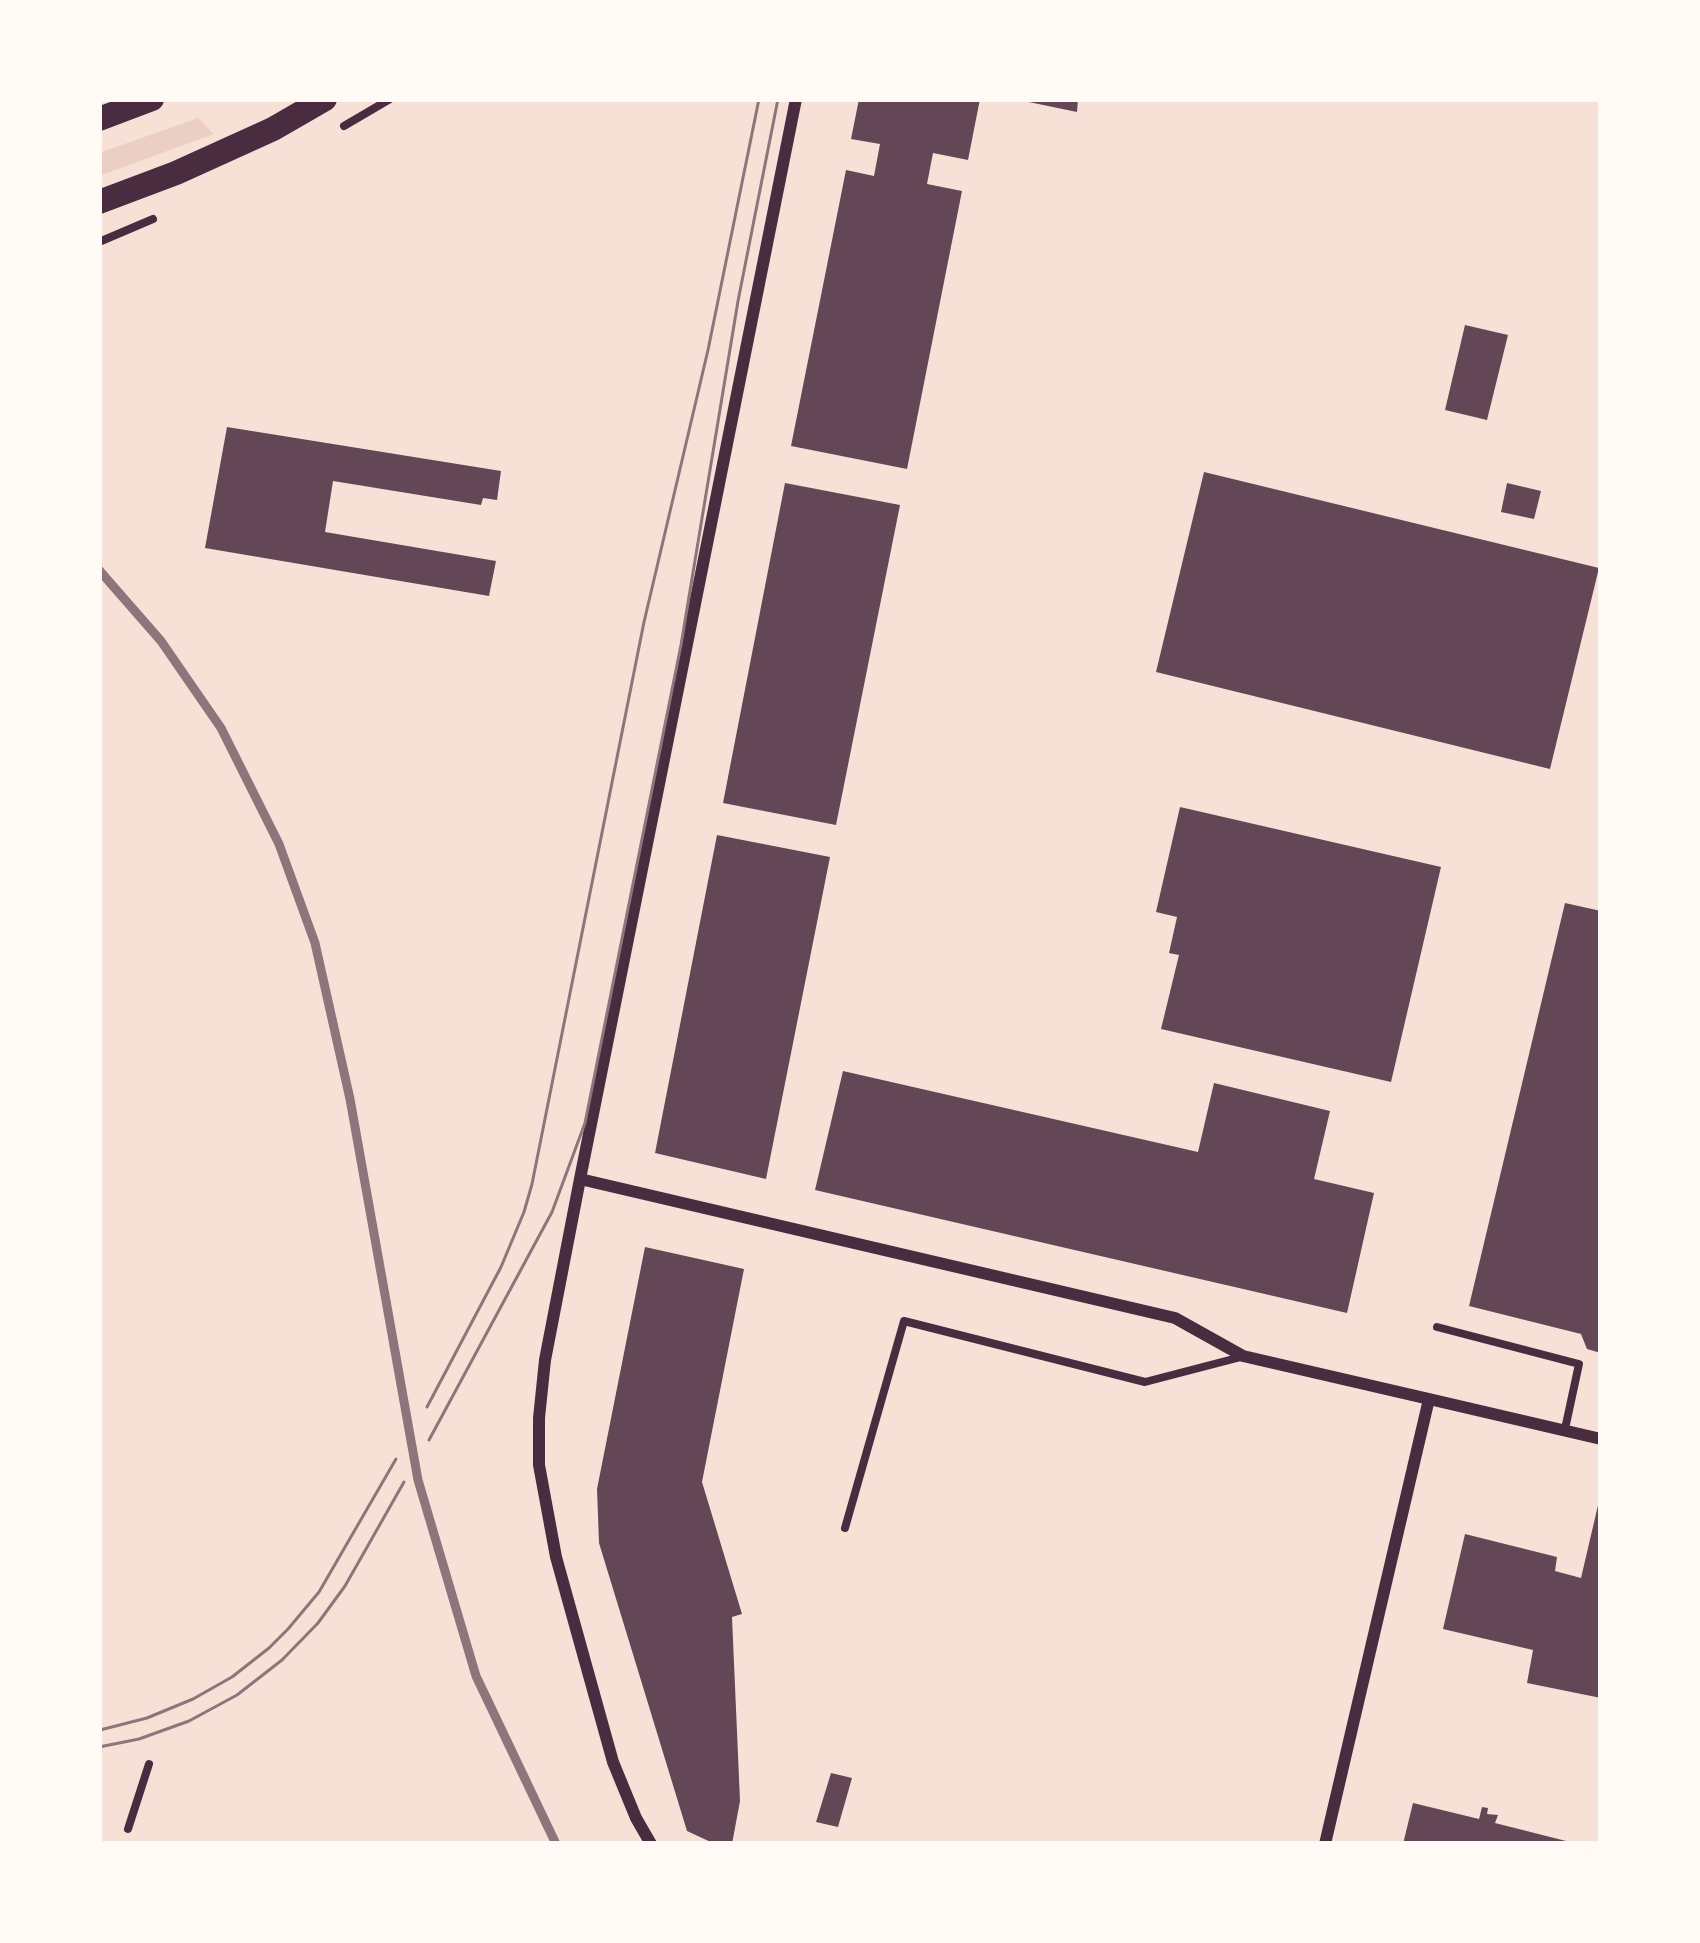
<!DOCTYPE html>
<html>
<head>
<meta charset="utf-8">
<style>
  body { margin:0 }
  #map { position:relative; width:1700px; height:1943px; overflow:hidden; background:#f7e1d7; font-family:"Noto Serif",serif }
  canvas { display:block }
  .frame { position:absolute; inset:0; border:102px solid #fffaf5; pointer-events:none }
</style>
</head>
<body>
<div id="map">
<canvas width="1700" height="1943"></canvas>
<div class="frame"></div>
</div>
<script>
const ctx = document.querySelector('canvas').getContext('2d');
ctx.lineJoin = 'round';
function fillPath(path, color) { ctx.fillStyle = color; ctx.fill(path, 'evenodd'); }
const poly = rows => new Path2D(rows.map(r => 'M' + r).join(''));
function trace(path, color, width, dash) { ctx.strokeStyle = color; ctx.lineWidth = width; ctx.lineCap = dash ? 'butt' : 'round'; ctx.setLineDash(dash || []); ctx.stroke(path); }
fillPath(poly([
  [198,118,214,134,99,176,99,153]
]), '#ebcfc5');
fillPath(poly([
  [859,99,980,99,968,160,933,153,927,184,962,191,907,469,791,446,846,170,874,176,880,144,851,139],
  [1025,99,1078,99,1077,112,1024,101],
  [1465,325,1508,335,1487,420,1445,410],
  [227,427,501,471,497,500,483,498,481,505,333,481,325,532,496,561,489,596,205,548],
  [1204,472,1599,568,1550,769,1156,672],
  [785,483,900,505,836,825,723,803],
  [1507,483,1541,491,1534,519,1501,512],
  [1180,807,1441,867,1391,1082,1161,1029,1179,955,1169,953,1177,917,1156,912],
  [717,835,830,857,766,1179,655,1153],
  [1565,903,1601,911,1601,1353,1587,1349,1581,1334,1469,1306],
  [843,1071,1198,1152,1214,1083,1330,1111,1314,1179,1374,1193,1347,1313,815,1190],
  [645,1247,744,1269,702,1482,742,1614,732,1617,740,1801,732,1844,715,1844,687,1831,599,1543,597,1489],
  [1599,1501,1601,1698,1527,1683,1533,1650,1443,1629,1465,1534,1557,1557,1555,1571,1581,1578],
  [831,1773,852,1778,838,1827,816,1822],
  [1413,1803,1479,1819,1482,1807,1488,1808,1487,1814,1498,1815,1495,1823,1578,1844,1403,1844]
]), '#644757');
trace(poly([
  [344,126,390,99],
  [99,242,153,219]
]), '#4a2c40', 8);
trace(poly([
  [1437,1327,1579,1364,1565,1429],
  [845,1528,904,1321,1145,1382,1241,1357],
  [128,1829,149,1764]
]), '#4a2c40', 8);
trace(poly([
  [580,1179,1175,1318,1243,1356,1429,1399],
  [651,1844,636,1818,613,1762,556,1557,539,1465,539,1418,545,1360,580,1179,796,99],
  [1325,1844,1429,1399,1601,1439]
]), '#4a2c40', 12);
trace(poly([
  [99,119,152,99],
  [99,202,176,173,273,129,325,99]
]), '#4a2c40', 24);
trace(poly([
  [427,1407,501,1267,524,1212,532,1184,644,622,708,350,759,99],
  [429,1440,552,1212,585,1123,681,645,738,301,778,99],
  [100,1730,147,1718,193,1699,232,1677,269,1648,288,1629,319,1592,396,1459],
  [99,1747,139,1739,189,1721,237,1695,282,1660,318,1623,345,1586,404,1482]
]), '#8f747c', 3);
trace(poly([
  [99,570,161,641,221,728,279,844,315,943,350,1099,418,1480,476,1676,556,1844]
]), '#8f747c', 9);
</script>
</body>
</html>
